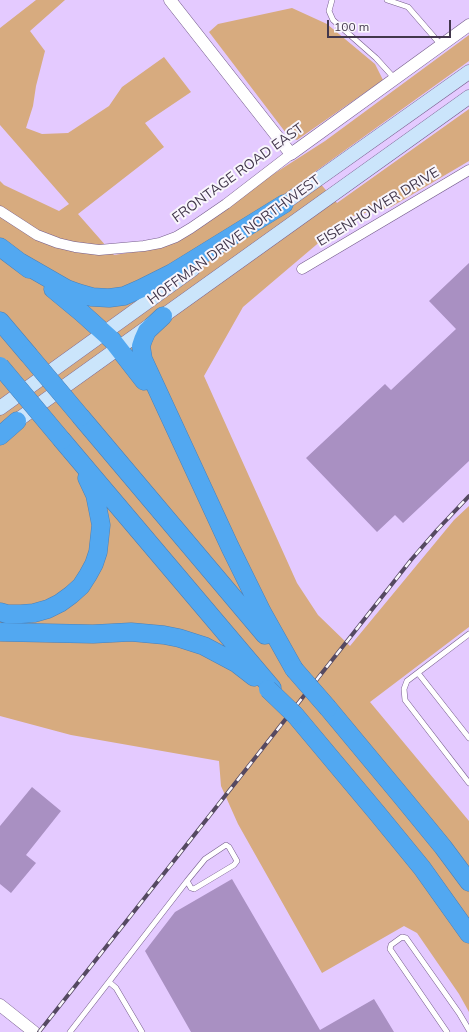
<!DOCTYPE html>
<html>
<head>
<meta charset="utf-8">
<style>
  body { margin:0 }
  #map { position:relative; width:469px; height:1032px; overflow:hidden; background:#e4caff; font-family:Mulish,sans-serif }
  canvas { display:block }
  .scale { position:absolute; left:327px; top:20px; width:124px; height:18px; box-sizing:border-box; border:2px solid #42374c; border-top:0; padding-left:5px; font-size:12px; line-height:14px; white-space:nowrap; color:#42374c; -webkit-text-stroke:3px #f9f6fc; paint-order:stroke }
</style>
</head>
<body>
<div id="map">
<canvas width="469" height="1032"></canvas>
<div class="scale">100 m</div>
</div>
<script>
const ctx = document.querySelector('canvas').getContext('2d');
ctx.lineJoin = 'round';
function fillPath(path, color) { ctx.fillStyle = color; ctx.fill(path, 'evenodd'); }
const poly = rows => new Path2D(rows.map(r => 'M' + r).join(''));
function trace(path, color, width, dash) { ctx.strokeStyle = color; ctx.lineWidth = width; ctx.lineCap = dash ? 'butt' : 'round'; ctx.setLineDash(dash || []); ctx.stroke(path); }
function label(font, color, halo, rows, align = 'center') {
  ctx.font = font + ' Mulish,sans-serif'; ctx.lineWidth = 4; ctx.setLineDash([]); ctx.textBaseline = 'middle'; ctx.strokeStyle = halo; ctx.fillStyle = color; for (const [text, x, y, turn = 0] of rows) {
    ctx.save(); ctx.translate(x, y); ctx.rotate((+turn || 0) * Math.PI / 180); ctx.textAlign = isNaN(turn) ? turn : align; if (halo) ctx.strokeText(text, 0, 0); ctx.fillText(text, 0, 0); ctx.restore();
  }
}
fillPath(poly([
  [36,0,65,0,30,31,45,51,36,86,33,106,26,128,42,134,68,133,109,106,122,87,164,57,191,92,145,123,164,147,78,214,114,255,158,248,325,141,469,35,469,61,312,174,337,203,469,109,469,161,391,207,349,217,243,307,204,376,297,583,318,615,350,646,454,520,469,506,469,627,370,702,469,821,469,1012,459,994,417,933,404,926,322,973,238,824,221,786,219,761,71,735,0,716,0,181,4,185,59,211,69,204,0,125,0,28],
  [292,8,327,24,375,64,383,80,297,140,289,137,209,32,218,24]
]), '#d7ab7f');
fillPath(poly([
  [469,263,469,461,403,523,395,515,377,532,306,458,385,384,391,390,456,329,429,301],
  [32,787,61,811,26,855,36,863,11,893,0,884,0,826],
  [232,879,320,1030,374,999,394,1032,191,1032,145,951,175,912]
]), '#a990c2');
const service = poly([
  [332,0,329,11,333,20,376,58,395,79],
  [387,0,408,7,441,45],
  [469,634,407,681,404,689,405,700,469,783],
  [418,673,469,738],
  [109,982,116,988,142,1032],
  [70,1032,187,881,205,859,226,845,229,847,237,861,234,865,194,889,191,888,187,881],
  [447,1032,390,949,391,945,402,937,406,938,459,1013,469,1030]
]);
const minor = poly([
  [0,211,37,235,58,243,75,247,99,250,144,246,160,243,176,237,191,228,226,204,291,154],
  [302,269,469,170]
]);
const tertiary = poly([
  [170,0,291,154,469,25],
  [0,1005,34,1032]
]);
const secondary = poly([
  [276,209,469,72],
  [0,408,193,269],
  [8,427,469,97]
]);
const motorway = poly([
  [0,247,29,269],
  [20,262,67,289,78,293,92,297,109,298,124,296,140,289,172,273,284,204],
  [53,289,82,313,112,340,144,381],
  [163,316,147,331,143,340,141,346,143,359,230,547,262,612,294,669],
  [0,321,28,354],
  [81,417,265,635],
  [0,436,17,421],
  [62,440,272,688],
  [0,612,7,614,21,614,34,613,48,609,60,603,71,595,81,586,88,575,94,564,98,552,101,525,95,495,87,478],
  [0,632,93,634,131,632,164,635,179,638,204,646,236,663,254,677],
  [328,708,402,797,443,847,469,882],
  [295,715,377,813,422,868,469,934]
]);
trace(service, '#755d8c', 6);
trace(minor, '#755d8c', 11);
trace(tertiary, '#755d8c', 13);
trace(secondary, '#755d8c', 15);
trace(motorway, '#4c80b7', 19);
trace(service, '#fff', 5);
trace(minor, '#fff', 10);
trace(tertiary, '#fff', 12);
trace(secondary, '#cbe5fb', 14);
trace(motorway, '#52a8f1', 18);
const rail = poly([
  [39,1032,411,560,437,530,469,496]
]);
trace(rail, '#554961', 4);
trace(rail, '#f9f6fc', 2.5, [8]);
const motorwayBridge = poly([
  [28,354,81,417],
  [0,366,62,440],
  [294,669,328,708],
  [268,689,295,715]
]);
trace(motorwayBridge, '#4c80b7', 19, []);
trace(motorwayBridge, '#52a8f1', 18);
label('14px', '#42374c', '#f9f6fc', [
  ["FRONTAGE ROAD EAST",238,173,-36],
  ["EISENHOWER DRIVE",378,207,-31],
  ["HOFFMAN DRIVE NORTHWEST",234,240,-36]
]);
</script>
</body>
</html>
